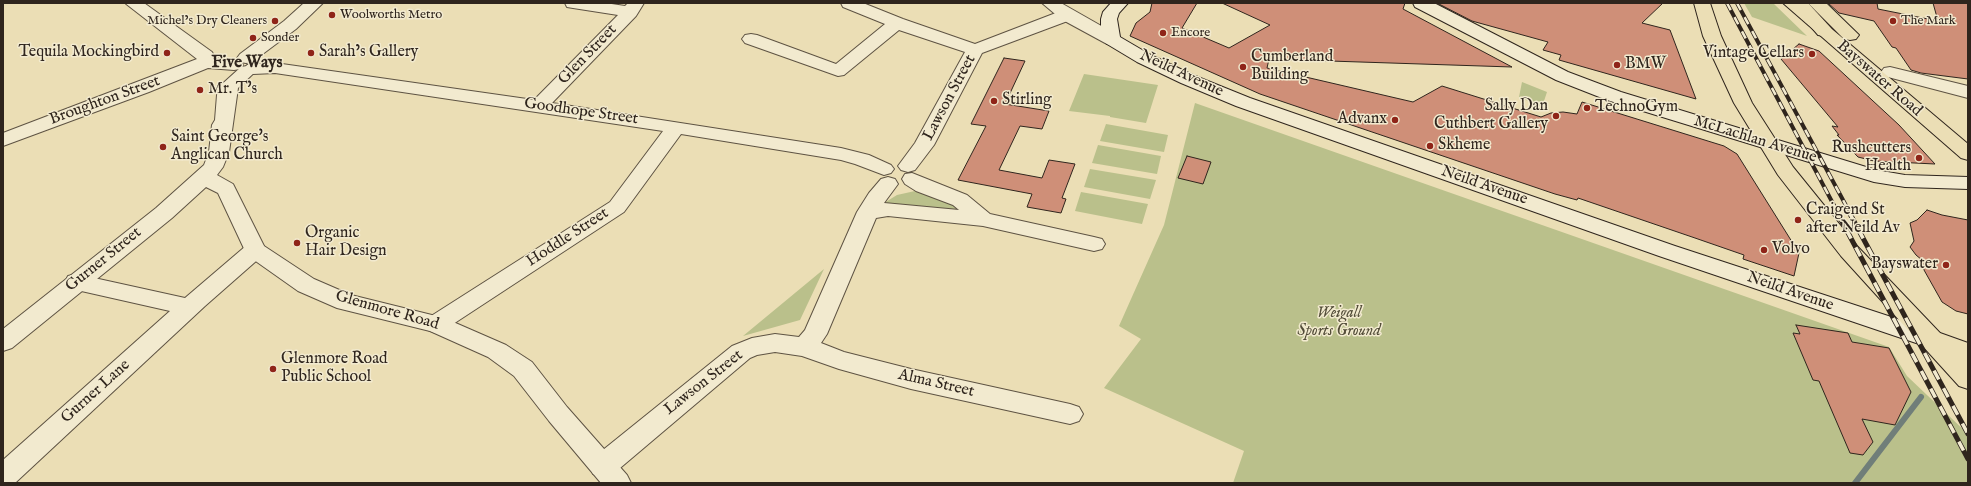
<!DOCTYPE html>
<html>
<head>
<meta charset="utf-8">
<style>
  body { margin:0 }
  #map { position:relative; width:1971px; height:486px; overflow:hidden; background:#ebdeb5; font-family:"IM FELL English",serif }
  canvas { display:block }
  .frame { position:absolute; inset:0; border:4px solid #2f251d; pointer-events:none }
</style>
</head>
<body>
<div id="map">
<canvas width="1971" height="486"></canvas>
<div class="frame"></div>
</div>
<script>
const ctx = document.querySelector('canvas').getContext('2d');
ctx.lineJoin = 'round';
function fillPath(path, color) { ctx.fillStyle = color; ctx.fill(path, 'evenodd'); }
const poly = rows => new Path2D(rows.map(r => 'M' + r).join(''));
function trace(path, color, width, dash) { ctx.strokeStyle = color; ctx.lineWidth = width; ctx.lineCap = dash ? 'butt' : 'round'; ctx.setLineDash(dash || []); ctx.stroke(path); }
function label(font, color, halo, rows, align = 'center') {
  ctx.font = font + ' "IM FELL English",serif'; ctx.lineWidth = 3; ctx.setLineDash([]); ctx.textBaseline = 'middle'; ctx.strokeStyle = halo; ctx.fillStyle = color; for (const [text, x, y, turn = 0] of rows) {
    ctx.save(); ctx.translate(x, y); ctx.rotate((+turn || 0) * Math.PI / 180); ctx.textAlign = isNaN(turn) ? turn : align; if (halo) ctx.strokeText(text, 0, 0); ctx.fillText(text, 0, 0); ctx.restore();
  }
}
fillPath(poly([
  [1744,3,1773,3,1807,36,1752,17],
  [1084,74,1158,85,1146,123,1110,117,1110,116,1069,111],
  [1522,82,1547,92,1542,107,1519,97],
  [1195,103,1889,347,1907,376,1968,434,1968,483,1233,483,1244,451,1104,388,1141,339,1119,326,1164,225],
  [1106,124,1168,135,1164,152,1100,141],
  [1098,145,1161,156,1157,174,1092,163],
  [1090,169,1156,180,1150,199,1084,187],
  [915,191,924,192,969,213,884,205,884,203,897,195],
  [1081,192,1148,204,1142,224,1075,211],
  [824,269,800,320,743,336]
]), '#bac08b');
trace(poly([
  [1855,483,1921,397]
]), '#707e79', 6);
const building = poly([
  [1152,3,1197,3,1182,28,1229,48,1270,25,1222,3,1405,3,1403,9,1512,67,1269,59,1267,68,1413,102,1442,86,1541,117,1551,113,1563,112,1577,114,1582,102,1724,146,1737,154,1799,253,1794,276,1743,259,1744,255,1695,238,1578,198,1577,200,1555,194,1260,94,1130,36,1136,23,1150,12,1152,3],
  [1437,3,1663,3,1642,23,1670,30,1696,99,1559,60,1561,55,1543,50,1548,42,1472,21,1437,3],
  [1828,3,1877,3,1878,9,1938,21,1933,3,1968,3,1968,79,1921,73,1911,70,1896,48,1892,47,1874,21,1839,13,1828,3],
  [1799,44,1819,51,1899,125,1935,164,1874,161,1858,157,1837,135,1839,135,1832,126,1838,127,1781,59,1799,44],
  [1004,58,1025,61,1005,104,1049,111,1042,129,1020,126,999,170,1042,178,1049,160,1075,164,1062,198,1066,199,1061,213,1027,207,1032,194,958,180,986,126,971,124,1004,58],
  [1187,156,1211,162,1203,184,1178,178,1187,156],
  [1927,210,1942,215,1968,220,1968,314,1956,311,1942,302,1924,270,1922,260,1916,255,1910,247,1914,241,1910,223,1917,220,1927,210],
  [1796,325,1848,333,1852,342,1889,348,1911,392,1895,425,1862,419,1873,442,1863,455,1850,453,1819,381,1813,380,1793,333,1800,334,1796,325]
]);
fillPath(building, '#cf8f78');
trace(building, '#2f251d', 1);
const minor = poly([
  [125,3,144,3,212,52,215,58,240,61,243,65,240,69,234,70,208,68,149,92,3,146,3,133,197,59,125,3],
  [565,3,605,3,625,6,628,3,644,3,636,16,552,103,841,148,869,155,891,165,894,169,891,173,884,175,855,164,841,160,681,134,624,212,444,330,436,333,428,330,424,324,428,318,610,202,663,131,275,73,253,74,247,73,244,69,247,65,253,64,275,63,534,100,618,15,573,8,567,7,565,3],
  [841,3,863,3,903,19,975,44,1061,11,1067,10,1073,11,1075,15,1073,19,982,53,934,145,915,170,908,172,901,170,898,166,915,143,965,52,899,30,844,75,838,76,745,43,742,39,745,35,751,34,757,35,836,64,885,24,843,7,841,3],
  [1890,67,1968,86,1968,98,1884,76,1881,72,1884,68,1890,67],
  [912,173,967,195,990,214,1094,237,1102,239,1105,244,1102,249,1094,251,983,226,888,216,876,218,827,334,821,343,844,352,911,369,1070,404,1079,407,1083,414,1079,421,1070,424,911,389,839,369,802,356,775,352,757,355,750,358,613,474,603,477,593,474,590,466,593,458,732,346,752,338,775,334,799,337,805,330,857,212,869,193,881,179,888,177,895,179,898,184,884,203,959,210,953,205,916,191,905,184,902,179,905,174,912,173],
  [255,243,263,245,266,250,263,255,205,306,15,483,3,483,3,460,170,311,68,288,65,282,68,276,76,274,185,298,247,245,255,243]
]);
const tertiary = poly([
  [304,3,323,3,296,29,252,62,246,63,240,62,237,58,240,54,284,21,304,3],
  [1042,3,1061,3,1119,36,1122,40,1119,44,1113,45,1107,44,1061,19,1042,3],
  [247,66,253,67,256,71,238,88,229,152,223,167,217,175,233,184,264,246,314,279,351,295,444,318,506,345,532,362,567,407,627,475,631,483,601,483,549,421,514,376,488,357,430,331,337,308,298,291,247,255,218,193,206,187,172,218,12,348,3,351,3,329,156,208,204,165,209,152,212,125,215,120,217,95,220,86,241,67,247,66]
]);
const secondary = poly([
  [1111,3,1128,3,1119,13,1117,19,1120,37,1149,54,1193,75,1250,98,1675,246,1940,333,1943,339,1940,345,1931,348,1922,345,1659,256,1236,106,1181,83,1137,62,1107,44,1101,33,1101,19,1103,12,1111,3],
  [1413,3,1434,3,1568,72,1621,92,1876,170,1905,175,1968,177,1968,189,1905,187,1874,182,1607,100,1556,80,1415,7,1413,3]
]);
const primary = poly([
  [1694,3,1710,3,1721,36,1752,103,1793,167,1857,246,1940,333,1968,343,1968,389,1959,386,1841,256,1778,175,1734,103,1703,36,1694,3],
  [1783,3,1801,3,1968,144,1968,160,1961,158,1783,3],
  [1808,3,1826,3,1859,35,1856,39,1850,40,1844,39,1808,3]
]);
const motorway = poly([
  [1791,3,1808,3,1830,27,1833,31,1830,35,1824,36,1818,35,1791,3]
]);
trace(minor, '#5e5343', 2);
trace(tertiary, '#5e5343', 2);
trace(secondary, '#2f251d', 2);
trace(primary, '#2f251d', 2);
trace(motorway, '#2f251d', 2);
fillPath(minor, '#f2eacf');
fillPath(tertiary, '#f2eacf');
fillPath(secondary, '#f2eacf');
fillPath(primary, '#ebdeb5');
fillPath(motorway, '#ebdeb5');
const railFar1 = poly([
  [1727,3,1838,213],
  [1737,3,1850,213]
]);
const rail = poly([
  [1837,212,1968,459],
  [1849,212,1968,434]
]);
trace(railFar1, '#2f251d', 4);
trace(rail, '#2f251d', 5);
trace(railFar1, '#f2eacf', 2.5, [8]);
trace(rail, '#f2eacf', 3.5, [10]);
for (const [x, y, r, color] of [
  [332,15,4,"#8f2418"],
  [275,21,4,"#8f2418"],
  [1893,21,4,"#8f2418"],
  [1163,33,4,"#8f2418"],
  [253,38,4,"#8f2418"],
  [167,53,4,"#8f2418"],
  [311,53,4,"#8f2418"],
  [1812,54,4,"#8f2418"],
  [1617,65,4,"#8f2418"],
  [1243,67,4,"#8f2418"],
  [200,90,4,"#8f2418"],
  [994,101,4,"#8f2418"],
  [1587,108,4,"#8f2418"],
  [1556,116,4,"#8f2418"],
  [1395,120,4,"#8f2418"],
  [1430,146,4,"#8f2418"],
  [163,147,4,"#8f2418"],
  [1919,158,4,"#8f2418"],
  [1798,220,4,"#8f2418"],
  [297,243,4,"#8f2418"],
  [1764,250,4,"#8f2418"],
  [1946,265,4,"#8f2418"],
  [273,369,4,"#8f2418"]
]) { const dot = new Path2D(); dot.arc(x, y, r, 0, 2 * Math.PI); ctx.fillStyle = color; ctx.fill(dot); trace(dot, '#f2eacf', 1.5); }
label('13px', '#2f251d', '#f2eacf', [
  ["Woolworths Metro",340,15],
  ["Michel’s Dry Cleaners",267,21,"right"],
  ["The Mark",1901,21],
  ["Encore",1171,33],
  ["Sonder",261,38]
], 'left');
label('16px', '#2f251d', '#f2eacf', [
  ["Tequila Mockingbird",159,53,"right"],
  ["Sarah’s Gallery",319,53],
  ["Vintage Cellars",1804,54,"right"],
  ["Cumberland",1251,58],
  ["Building",1251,76],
  ["BMW",1625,65],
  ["Mr. T's",208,90],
  ["Stirling",1002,101],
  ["Sally Dan",1548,107,"right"],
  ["Cuthbert Gallery",1548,125,"right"],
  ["TechnoGym",1595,108],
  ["Advanx",1387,120,"right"],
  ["Saint George's",171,138],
  ["Anglican Church",171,156],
  ["Skheme",1438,146],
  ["Rushcutters",1911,149,"right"],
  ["Health",1911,167,"right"],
  ["Craigend St",1806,211],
  ["after Neild Av",1806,229],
  ["Organic",305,234],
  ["Hair Design",305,252],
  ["Volvo",1772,250],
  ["Bayswater",1938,265,"right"],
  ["Glenmore Road",281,360],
  ["Public School",281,378]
], 'left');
label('16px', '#2f251d', '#f2eacf', [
  ["Glen Street",588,55,-46],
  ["Neild Avenue",1181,74,25],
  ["Bayswater Road",1879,79,41],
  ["Lawson Street",950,98,-62],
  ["Broughton Street",105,101,-20],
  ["Goodhope Street",581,112,8],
  ["McLachlan Avenue",1755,140,17],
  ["Neild Avenue",1484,186,19],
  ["Hoddle Street",568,238,-33],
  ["Gurner Street",104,260,-39],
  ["Neild Avenue",1790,292,19],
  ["Glenmore Road",387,311,16],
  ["Lawson Street",704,383,-38],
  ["Alma Street",936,384,13],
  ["Gurner Lane",96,392,-42]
]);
label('italic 16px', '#524c38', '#f2eacf', [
  ["Weigall",1339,314],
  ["Sports Ground",1339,332]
]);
label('bold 17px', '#2f251d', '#f2eacf', [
  ["Five Ways",247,64]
]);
</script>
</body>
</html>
